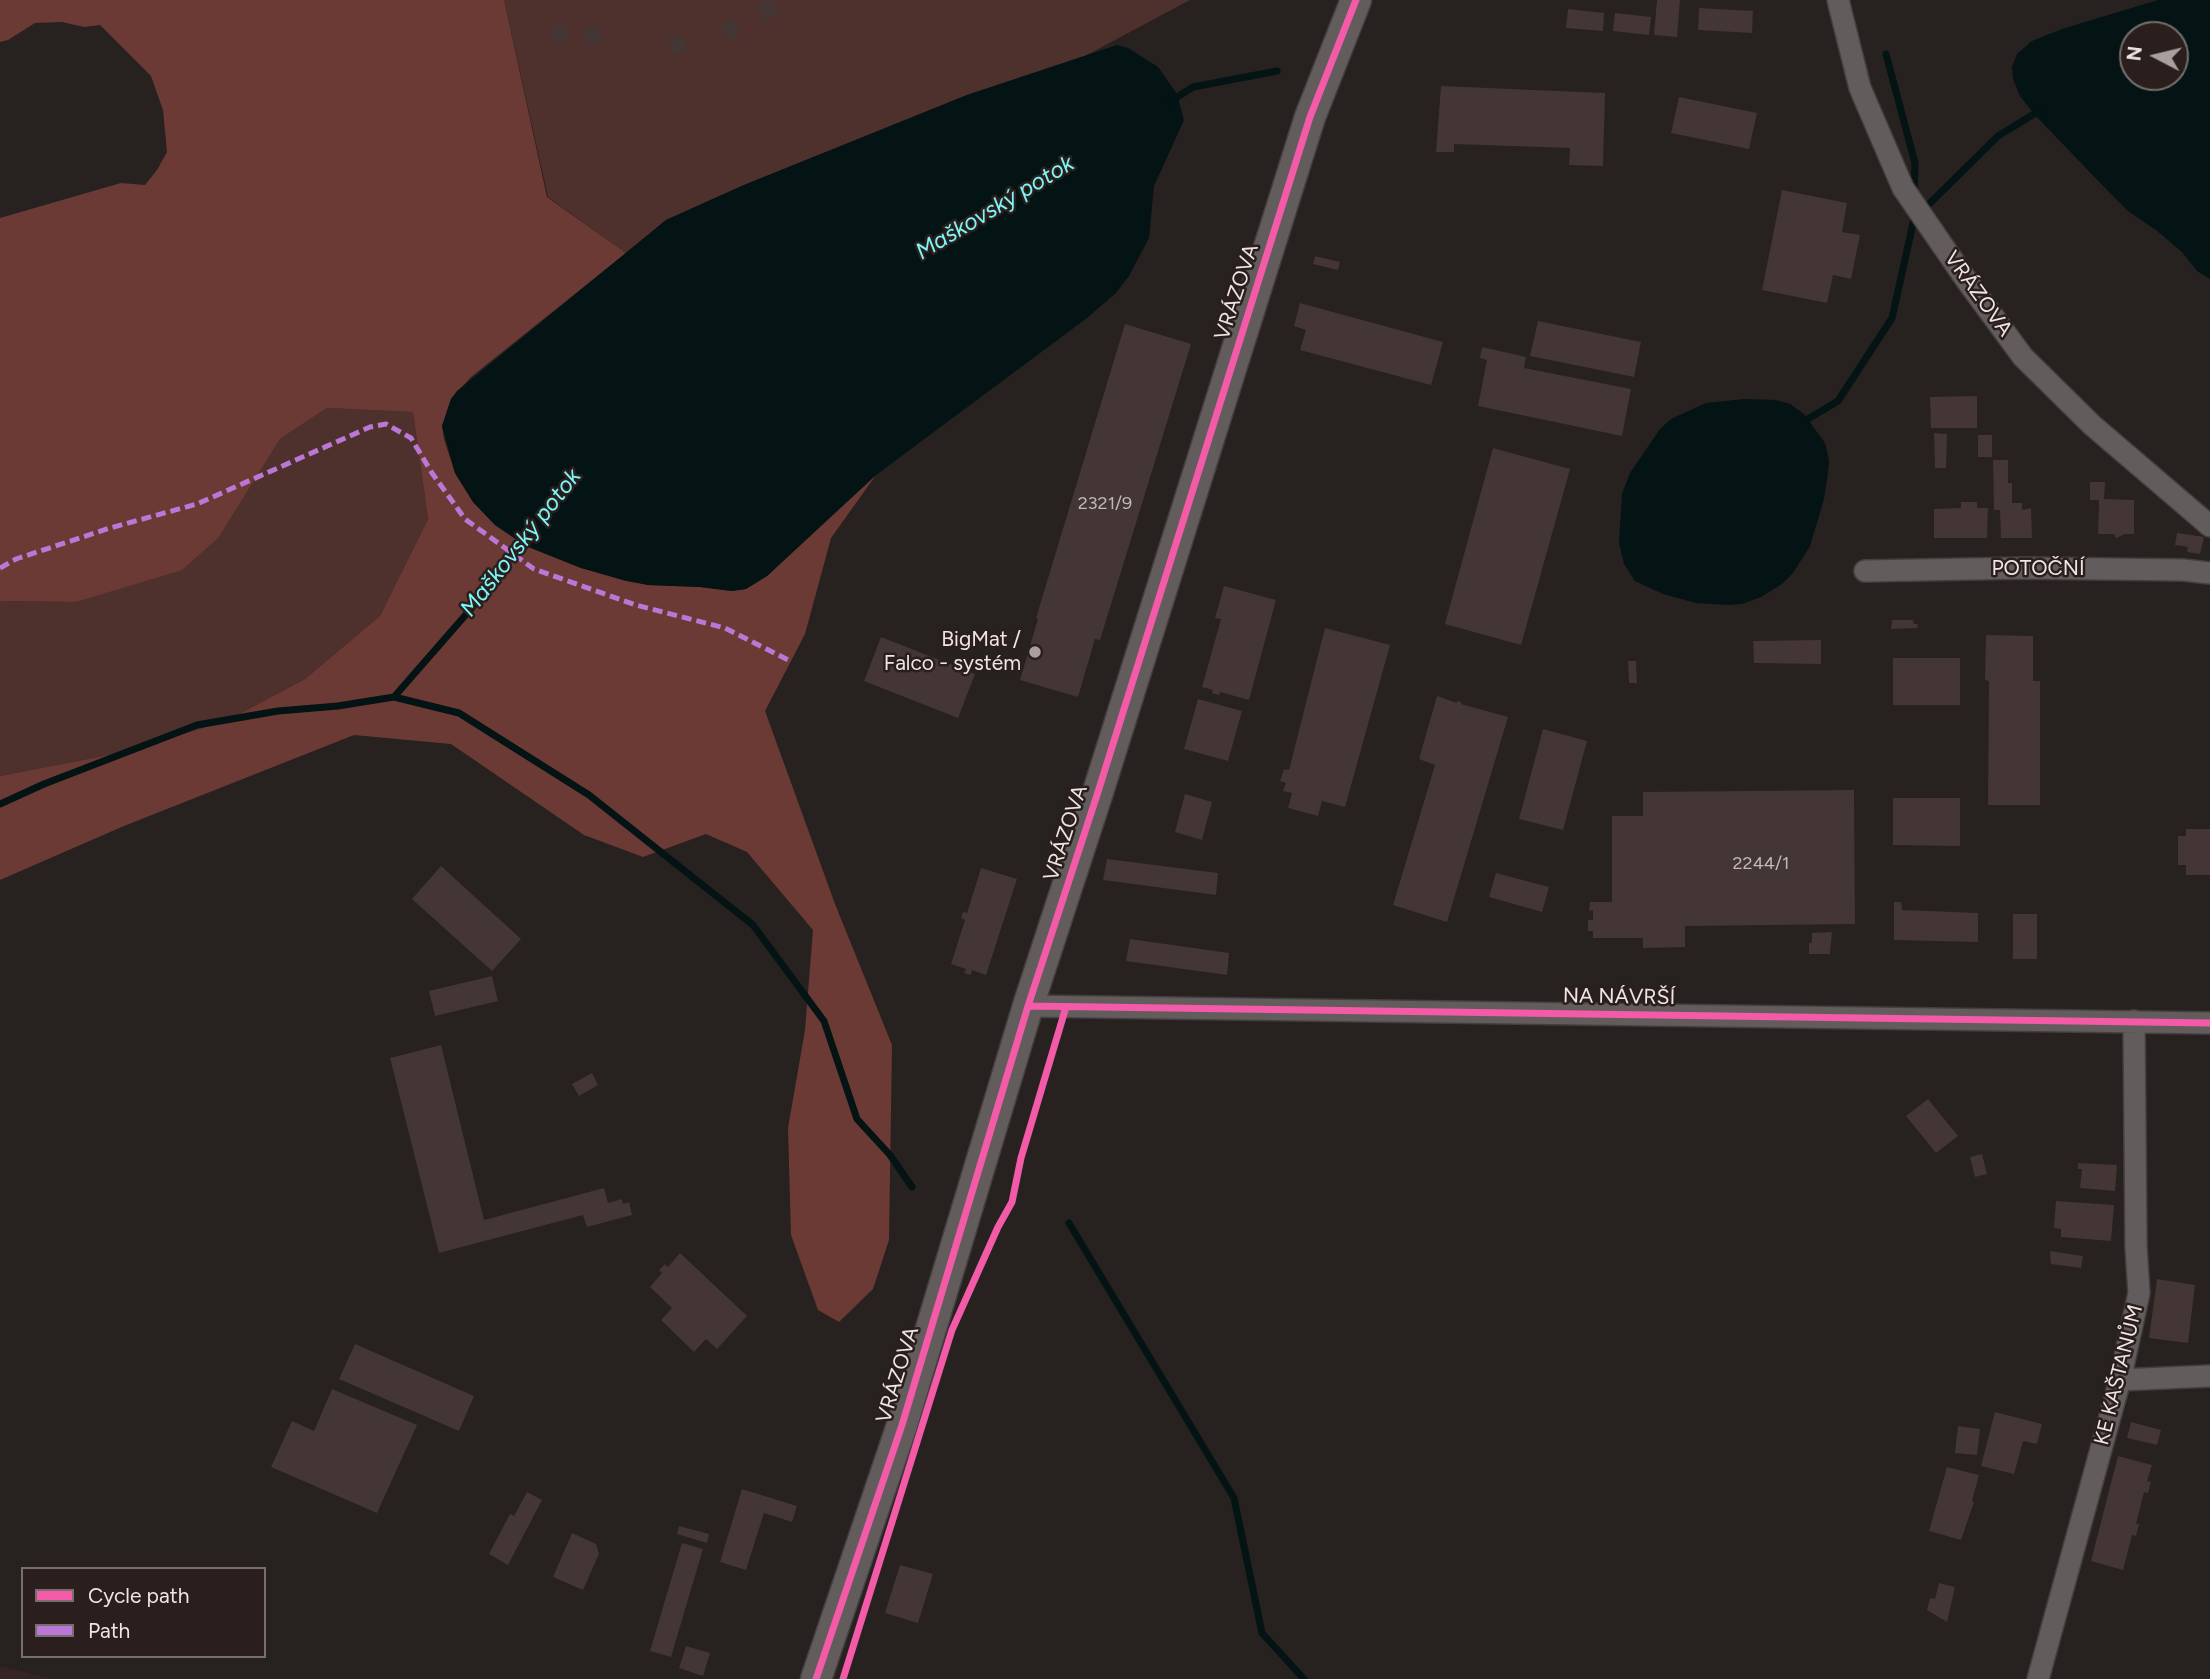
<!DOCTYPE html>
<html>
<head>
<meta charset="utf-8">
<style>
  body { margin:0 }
  #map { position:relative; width:2210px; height:1679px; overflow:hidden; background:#272120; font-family:Figtree,sans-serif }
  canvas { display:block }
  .legend { position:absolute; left:21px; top:1567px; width:245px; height:91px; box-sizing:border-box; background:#2a1f1d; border:2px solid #786e6d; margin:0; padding:9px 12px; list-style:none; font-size:21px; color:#eee5e4 }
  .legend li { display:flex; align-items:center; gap:14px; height:35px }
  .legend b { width:35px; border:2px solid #786e6d }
  .north { position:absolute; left:2119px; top:21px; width:70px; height:70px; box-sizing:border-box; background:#2a1f1d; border:2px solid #786e6d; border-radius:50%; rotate:277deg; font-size:19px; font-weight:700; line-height:28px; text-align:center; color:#eee5e4 }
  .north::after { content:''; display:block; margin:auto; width:24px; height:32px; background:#a8a09f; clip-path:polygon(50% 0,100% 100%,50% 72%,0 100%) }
</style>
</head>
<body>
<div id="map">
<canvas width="2210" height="1679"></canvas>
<ul class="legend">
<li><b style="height:9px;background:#f35aa7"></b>Cycle path</li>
<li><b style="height:9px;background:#ba77d6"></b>Path</li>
</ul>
<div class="north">N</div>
</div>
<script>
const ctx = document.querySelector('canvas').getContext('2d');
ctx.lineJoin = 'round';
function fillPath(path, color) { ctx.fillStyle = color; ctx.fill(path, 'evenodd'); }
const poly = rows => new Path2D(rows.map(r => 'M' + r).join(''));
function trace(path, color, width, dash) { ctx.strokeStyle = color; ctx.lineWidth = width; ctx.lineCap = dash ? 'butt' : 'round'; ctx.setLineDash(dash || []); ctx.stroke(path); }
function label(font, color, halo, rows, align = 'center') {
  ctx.font = font + ' Figtree,sans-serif'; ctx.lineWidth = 5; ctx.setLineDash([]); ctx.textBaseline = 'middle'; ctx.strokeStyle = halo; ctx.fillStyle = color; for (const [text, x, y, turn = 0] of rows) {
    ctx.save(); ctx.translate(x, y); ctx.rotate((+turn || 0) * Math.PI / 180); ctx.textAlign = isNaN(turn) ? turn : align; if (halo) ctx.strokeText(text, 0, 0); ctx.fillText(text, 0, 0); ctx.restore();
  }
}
fillPath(poly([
  [0,1666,17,1670,54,1679,0,1679]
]), '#352423');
fillPath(poly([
  [504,0,1190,0,1085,56,967,95,744,185,666,220,626,253,548,197],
  [327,408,413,412,428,519,380,616,305,679,228,720,129,751,0,776,0,601,76,602,219,537,280,439]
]), '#4e312d');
fillPath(poly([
  [0,0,504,0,547,197,626,253,471,377,451,399,442,426,444,439,455,473,473,502,495,525,526,546,581,568,648,585,700,587,732,591,746,589,767,576,876,475,831,538,805,634,765,711,835,904,892,1045,889,1240,873,1289,839,1322,818,1310,791,1235,788,1128,805,1030,813,930,747,852,706,834,643,857,584,835,451,744,354,735,124,826,0,880,0,776,129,751,228,720,305,679,380,616,428,519,413,412,327,408,280,439,219,537,182,570,76,602,0,601,0,218,121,183,145,185,157,170,167,152,163,110,151,76,100,25,84,27,62,22,35,23,8,40,0,42]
]), '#6c3a34');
fillPath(poly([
  [2158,0,2210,0,2210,279,2197,271,2182,252,2156,230,2128,211,2108,191,2034,114,2020,96,2013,79,2012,67,2017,54,2032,41,2062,29],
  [2133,35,2175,35,2175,77,2133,77],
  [1117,45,1128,48,1158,67,1177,94,1184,120,1154,186,1149,238,1129,276,1116,293,1087,318,876,475,767,576,746,589,732,591,700,587,648,585,626,581,581,568,526,546,495,525,473,502,455,473,442,426,451,399,457,391,666,220,744,185,967,95],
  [1745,399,1776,400,1790,404,1804,414,1825,443,1829,460,1828,473,1824,499,1810,546,1793,573,1782,584,1761,597,1742,604,1728,605,1696,603,1663,594,1635,581,1624,564,1619,543,1622,494,1630,473,1660,429,1671,419,1706,403]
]), '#041313');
trace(poly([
  [1886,54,1915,163,1914,194],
  [1171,101,1193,87,1277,71],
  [1922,211,1998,136,2034,114,2041,113],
  [1808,419,1838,401,1892,318,1914,219],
  [394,697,459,713,589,795,753,925,824,1021,857,1119,890,1155,912,1187],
  [0,804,44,784,197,725,278,711,338,706,394,697,490,587,525,536],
  [1069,1223,1234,1498,1262,1633,1304,1679]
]), '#041313', 7);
fillPath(poly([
  [767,0,773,0,779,14,764,21,757,5],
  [1657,0,1680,0,1677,37,1654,35],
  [1699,8,1753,11,1752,33,1698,30],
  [1568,9,1604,13,1603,31,1566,28],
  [1615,13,1651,17,1649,35,1613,31],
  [734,18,741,34,728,40,721,24],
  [565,24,568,41,552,44,550,27],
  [598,26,602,42,587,46,583,30],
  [683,35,686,51,672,54,669,38],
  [1441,86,1605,93,1603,166,1569,165,1570,148,1454,144,1454,152,1436,152],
  [1679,97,1757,113,1749,149,1671,133],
  [1782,190,1847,203,1842,232,1860,235,1851,279,1833,275,1827,303,1762,290],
  [1315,256,1340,262,1338,270,1313,264],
  [1300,303,1443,342,1431,385,1300,350,1306,330,1294,326],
  [1538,321,1641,342,1634,377,1530,356],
  [1125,324,1191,344,1100,640,1095,639,1078,697,1020,680,1038,619,1036,618],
  [1482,347,1526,357,1524,368,1631,389,1622,436,1478,406,1487,360,1480,358],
  [1977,396,1977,428,1931,428,1930,397],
  [1934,433,1947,434,1946,468,1935,468],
  [1978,435,1992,435,1992,457,1978,457],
  [1493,448,1570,469,1521,645,1445,624],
  [1993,460,2008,460,2008,483,2012,483,2012,503,2022,503,2022,510,2031,508,2032,538,2001,538,2000,510,1994,510],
  [2090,482,2105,482,2104,499,2134,500,2134,534,2125,534,2116,538,2114,534,2098,534,2099,500,2090,500],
  [1961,502,1977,502,1977,508,1988,508,1987,538,1934,538,1934,509,1961,508],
  [2177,533,2204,537,2200,554,2187,552,2188,547,2175,545],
  [1224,586,1276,600,1249,700,1220,692,1219,695,1212,693,1213,690,1202,687,1221,619,1215,618],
  [1892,620,1913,620,1914,624,1918,624,1917,628,1891,629],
  [1325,628,1390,645,1345,807,1322,801,1318,816,1288,808,1292,793,1283,791,1286,783,1280,781,1284,769,1289,770],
  [1986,635,2033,636,2033,681,2040,681,2040,805,1988,805,1989,681,1985,680],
  [881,637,975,674,958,718,864,681],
  [1821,640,1821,664,1754,663,1753,641],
  [1893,658,1960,658,1960,705,1893,705],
  [1628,661,1636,661,1637,683,1629,683],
  [1437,696,1457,703,1457,701,1462,702,1461,704,1508,717,1447,922,1393,905,1435,765,1419,759],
  [1198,699,1242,711,1228,761,1184,749],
  [1543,729,1587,741,1563,830,1519,819],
  [1854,790,1855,924,1685,926,1685,947,1643,948,1643,938,1593,938,1593,931,1588,931,1588,920,1593,920,1593,910,1589,911,1590,902,1612,902,1612,816,1643,816,1643,792],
  [1185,794,1212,802,1202,840,1175,832],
  [1893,798,1960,798,1960,846,1893,845],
  [2186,829,2210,829,2210,875,2186,875,2186,865,2178,865,2178,836,2186,836],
  [1107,859,1218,873,1216,895,1103,880],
  [441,866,521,939,492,971,412,899],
  [981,868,1017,879,986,975,972,970,971,975,964,973,966,969,951,964,965,920,961,918,963,912,967,913],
  [1496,873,1549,887,1542,912,1489,897],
  [1894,902,1901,902,1902,910,1978,913,1978,942,1894,940],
  [2013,914,2037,914,2037,959,2013,959],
  [1832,932,1830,954,1809,954,1809,943,1812,943,1812,933],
  [1130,939,1229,953,1227,975,1126,961],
  [492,976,498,1001,435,1016,429,991],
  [441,1045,484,1220,604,1188,608,1203,622,1199,623,1204,629,1202,632,1215,587,1227,583,1215,439,1253,390,1058],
  [592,1073,598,1085,579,1096,572,1084],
  [1928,1099,1958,1136,1936,1153,1906,1116],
  [1982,1154,1987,1174,1975,1177,1970,1157],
  [2078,1163,2117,1165,2115,1191,2080,1188,2082,1169,2078,1169],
  [2056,1201,2114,1205,2111,1241,2061,1237,2061,1229,2054,1228],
  [2050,1251,2083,1256,2081,1268,2051,1264],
  [680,1253,747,1316,717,1349,706,1339,694,1352,661,1320,672,1308,650,1287,662,1273,659,1270,665,1264,668,1267],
  [2157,1279,2195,1285,2188,1343,2149,1338],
  [355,1344,474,1396,459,1431,339,1379],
  [332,1389,417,1425,377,1513,271,1467,292,1421,314,1431],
  [1995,1412,2042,1424,2037,1444,2023,1441,2014,1474,1981,1466],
  [2131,1422,2161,1430,2157,1445,2127,1438],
  [1958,1426,1980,1429,1977,1455,1955,1453],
  [2118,1456,2152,1465,2147,1481,2151,1482,2148,1493,2144,1492,2136,1524,2139,1524,2136,1536,2132,1535,2123,1570,2091,1561],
  [1947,1467,1979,1475,1972,1501,1974,1502,1961,1540,1929,1531],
  [742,1489,797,1506,792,1522,764,1513,746,1570,720,1562],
  [527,1492,542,1500,508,1565,489,1554,510,1514,514,1516],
  [679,1526,709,1534,707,1543,677,1534],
  [572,1533,596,1544,599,1554,583,1590,553,1577],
  [682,1543,703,1549,671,1657,650,1651],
  [900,1565,933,1574,918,1623,885,1613],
  [1939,1583,1955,1587,1947,1622,1927,1610,1930,1598,1935,1599],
  [686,1646,710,1653,703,1676,679,1668]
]), '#433635');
const street = poly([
  [1838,0,1860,88,1903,188,1967,281,2023,357,2092,425,2210,526],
  [1865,571,2026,568,2183,570,2210,573],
  [1028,1006,2210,1023],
  [2120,1380,2210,1376],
  [2038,1679,2120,1380,2139,1293,2136,1247,2134,1021]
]);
const secondary = poly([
  [816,1679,902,1425,1028,1006,1097,795,1310,117,1356,0]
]);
trace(street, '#443f3e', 24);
trace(secondary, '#443f3e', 33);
trace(street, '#625c5c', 21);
trace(secondary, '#625c5c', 30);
trace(poly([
  [0,568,16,559,110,528,197,504,370,427,386,424,411,438,432,473,465,519,534,569,636,605,725,628,792,662]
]), '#ba77d6', 5, [10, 5]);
trace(poly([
  [1028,1006,2210,1023],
  [816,1679,902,1425,1028,1006,1097,795,1310,117,1356,0],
  [843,1679,952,1330,998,1227,1012,1202,1021,1158,1066,1007]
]), '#f35aa7', 7);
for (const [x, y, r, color] of [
  [1035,652,7,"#a8a09f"]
]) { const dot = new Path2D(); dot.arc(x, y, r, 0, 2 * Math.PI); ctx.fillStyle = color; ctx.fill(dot); trace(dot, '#2a1f1d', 2.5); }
label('18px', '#c3b9b8', null, [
  ["2321/9",1105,504],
  ["2244/1",1761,864]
]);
label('21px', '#eee5e4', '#2a1f1d', [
  ["VRÁZOVA",1237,292,-72],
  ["VRÁZOVA",1978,294,54],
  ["POTOČNÍ",2038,569],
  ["VRÁZOVA",1066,833,-72],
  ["NA NÁVRŠÍ",1619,997,1],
  ["VRÁZOVA",898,1375,-73],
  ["KE KAŠTANŮM",2119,1375,-76]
]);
label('21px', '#eee5e4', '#2a1f1d', [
  ["BigMat /",1021,640],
  ["Falco - systém",1021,664]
], 'right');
label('italic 23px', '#7cf7f9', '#2a1f1d', [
  ["Maškovský potok",995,208,-31],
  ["Maškovský potok",521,543,-52]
]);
</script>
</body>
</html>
